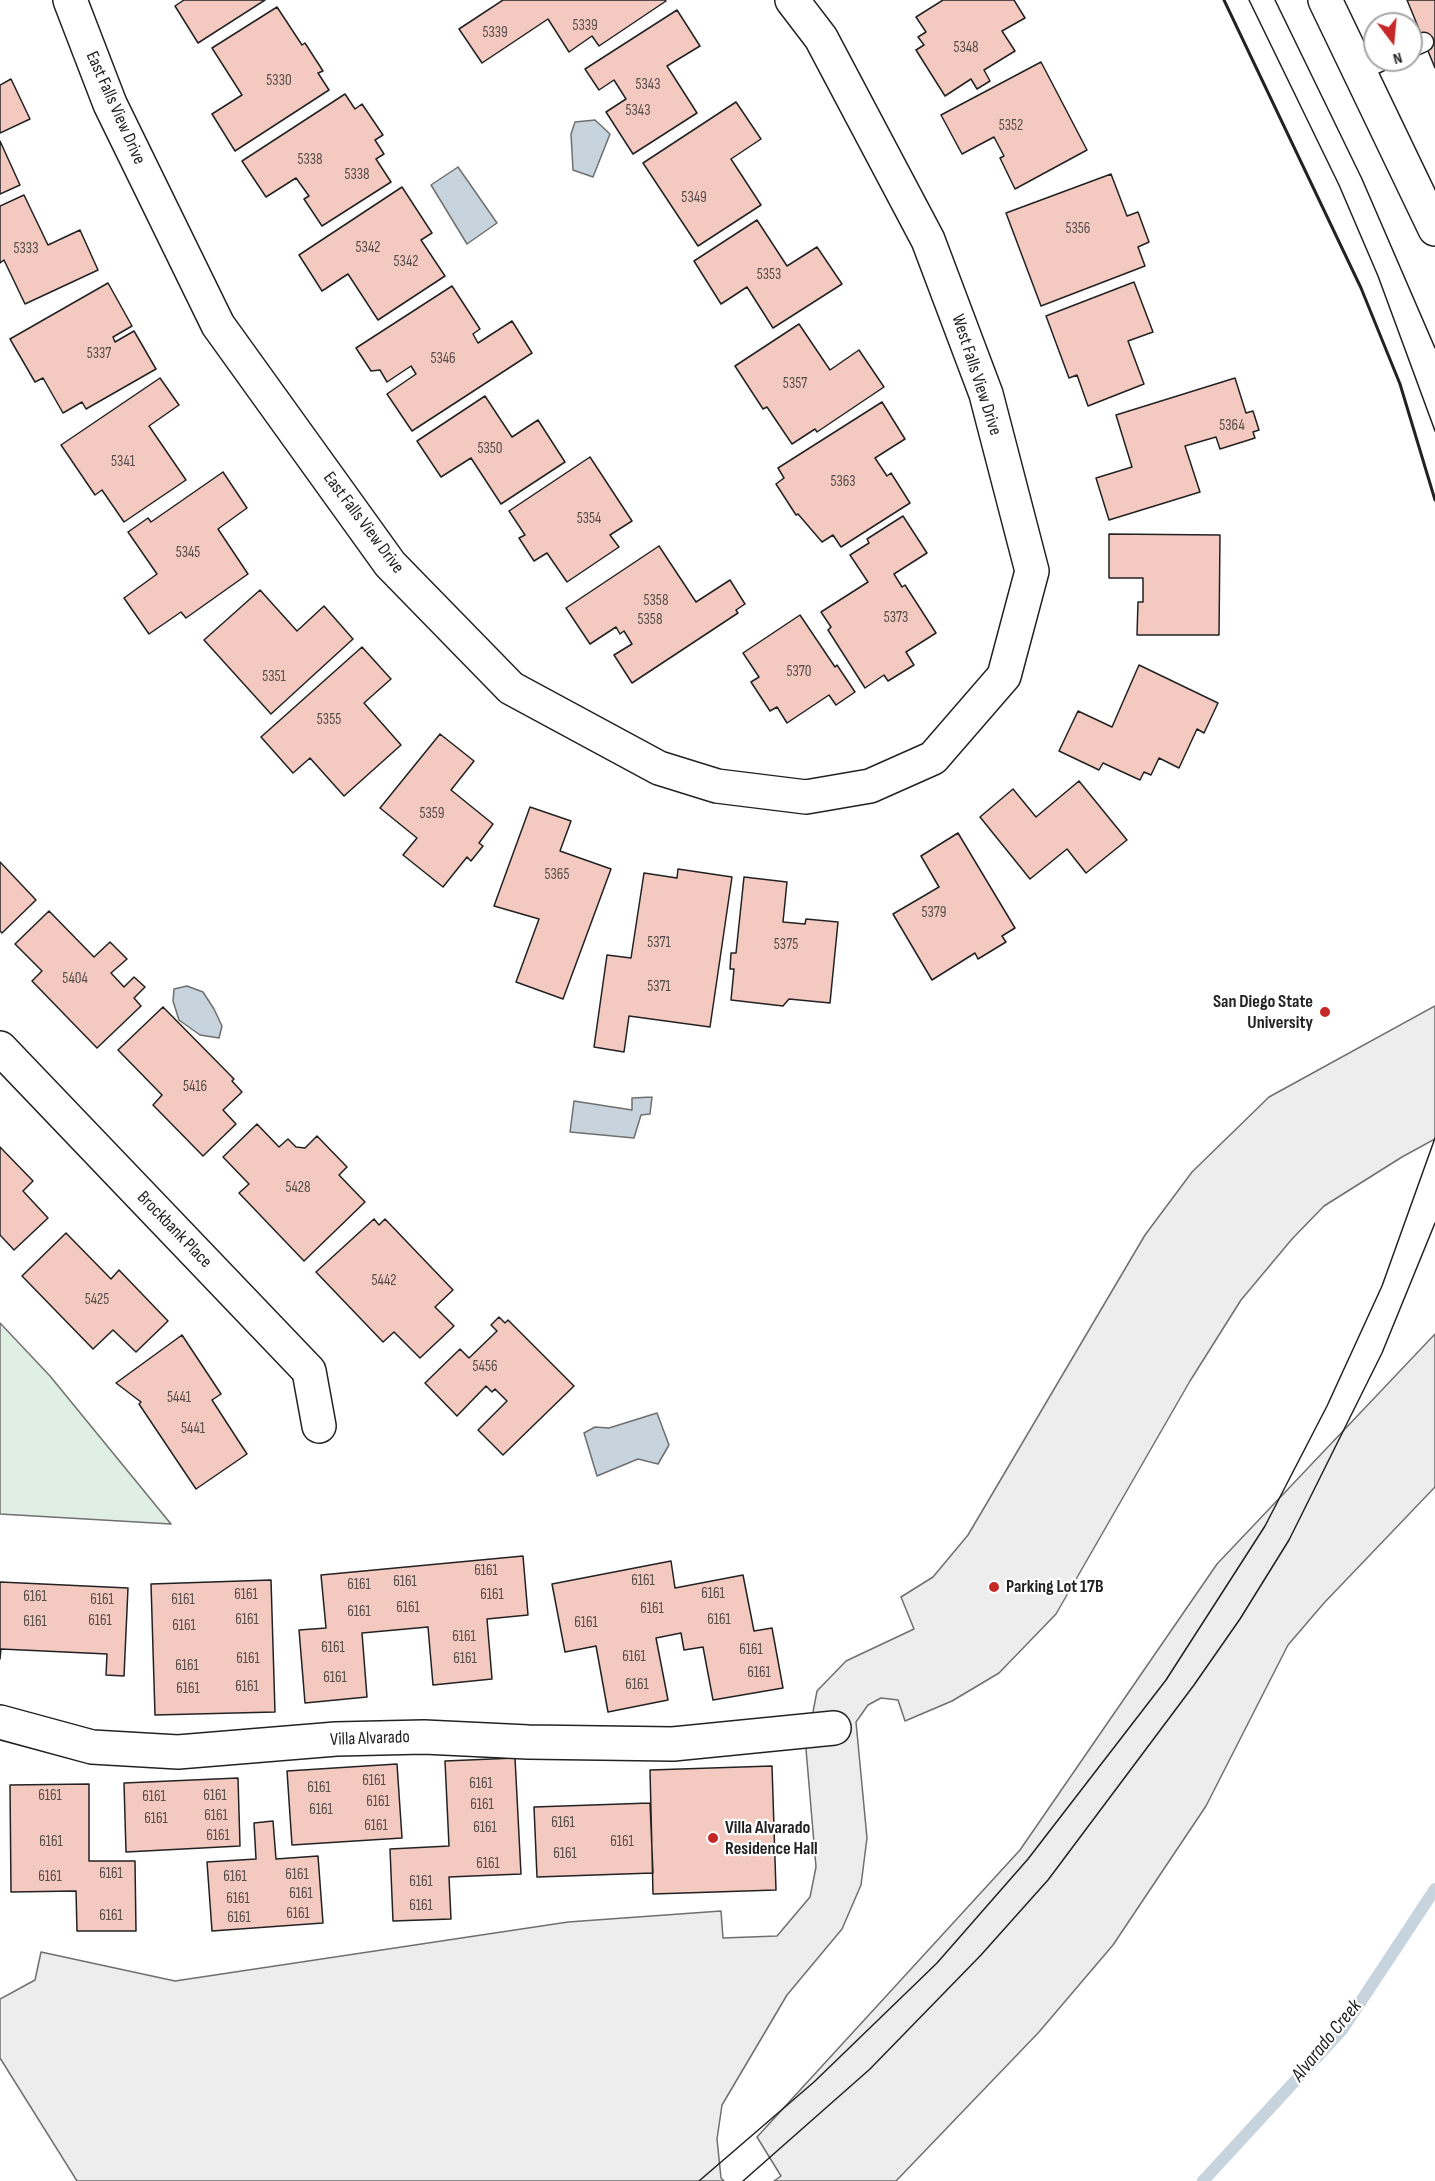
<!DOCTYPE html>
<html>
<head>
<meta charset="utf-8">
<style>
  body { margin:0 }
  #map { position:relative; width:1435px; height:2181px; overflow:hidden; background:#fff; font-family:"Sofia Sans Condensed",sans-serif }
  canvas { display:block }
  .north { position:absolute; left:1363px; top:12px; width:60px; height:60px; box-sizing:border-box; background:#fff; border:2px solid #a7a7a7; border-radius:50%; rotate:164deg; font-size:16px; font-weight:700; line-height:24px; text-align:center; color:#222 }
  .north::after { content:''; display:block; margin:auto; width:21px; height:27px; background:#c62828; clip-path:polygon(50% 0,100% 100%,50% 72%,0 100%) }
</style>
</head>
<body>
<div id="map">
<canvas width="1435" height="2181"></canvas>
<div class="north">N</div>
</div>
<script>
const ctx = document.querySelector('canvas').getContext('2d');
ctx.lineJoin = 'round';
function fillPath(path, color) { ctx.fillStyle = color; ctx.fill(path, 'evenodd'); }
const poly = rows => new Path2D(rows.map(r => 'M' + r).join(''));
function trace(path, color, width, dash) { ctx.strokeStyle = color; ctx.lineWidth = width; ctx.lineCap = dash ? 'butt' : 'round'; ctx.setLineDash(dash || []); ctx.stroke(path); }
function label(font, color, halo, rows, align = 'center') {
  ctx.font = font + ' "Sofia Sans Condensed",sans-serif'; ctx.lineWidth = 4.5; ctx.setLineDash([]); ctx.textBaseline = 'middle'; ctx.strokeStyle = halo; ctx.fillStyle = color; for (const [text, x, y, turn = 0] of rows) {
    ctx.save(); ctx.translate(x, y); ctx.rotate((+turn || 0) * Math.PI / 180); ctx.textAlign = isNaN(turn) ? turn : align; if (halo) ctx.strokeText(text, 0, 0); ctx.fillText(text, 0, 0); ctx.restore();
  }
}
const green = poly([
  [0,1323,50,1376,171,1524,0,1514,0,1323]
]);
fillPath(green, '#e0efe3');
trace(green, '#6f6f6f', 1.5);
const parking = poly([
  [1435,1006,1435,1139,1402,1157,1324,1206,1292,1239,1241,1300,1190,1381,1056,1614,999,1673,952,1701,905,1721,898,1700,881,1698,868,1705,856,1722,867,1838,861,1885,842,1929,787,1995,722,2105,717,2139,721,2178,724,2181,77,2181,0,2058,0,1999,35,1980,41,1952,175,1981,568,1922,721,1911,723,1938,777,1936,810,1897,816,1867,806,1749,817,1691,846,1661,914,1629,901,1597,933,1577,968,1535,1145,1235,1192,1172,1269,1097,1435,1006],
  [1435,1334,1435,1487,1324,1603,1288,1645,1206,1806,1113,1945,1039,2032,896,2181,774,2181,781,2176,757,2137,1020,1850,1217,1564,1435,1334]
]);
fillPath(parking, '#ededed');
trace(parking, '#6f6f6f', 1.5);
const water = poly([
  [595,120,610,134,593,177,573,170,571,134,575,122,595,120],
  [458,167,497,223,467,244,431,185,458,167],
  [187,986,203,992,214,1009,222,1026,219,1038,200,1035,179,1020,173,1001,174,989,187,986],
  [652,1097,650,1114,641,1115,634,1138,570,1132,574,1101,632,1110,632,1098,652,1097],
  [657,1413,669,1445,658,1464,638,1459,597,1476,584,1433,595,1427,609,1428,657,1413]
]);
fillPath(water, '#c7d3dd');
trace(water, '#6f6f6f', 1.5);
trace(poly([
  [1203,2181,1342,2030,1435,1889]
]), '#c7d3dd', 12);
const building = poly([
  [184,0,265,0,198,43,175,6,184,0],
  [503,0,665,0,666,1,599,46,592,36,569,52,548,19,482,63,459,29,503,0],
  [943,0,1014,0,1025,18,1002,31,1015,51,984,70,990,81,977,89,971,79,945,96,916,50,924,45,918,37,926,32,916,17,943,0],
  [1407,0,1435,0,1435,68,1407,0],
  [277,7,302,45,305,43,323,71,318,73,329,90,235,151,212,114,242,95,212,48,277,7],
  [677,10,700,46,667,66,697,113,633,154,606,112,626,99,614,80,599,90,585,69,677,10],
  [1041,62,1087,150,1015,189,1000,158,1004,156,994,137,962,154,941,115,1041,62],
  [11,79,30,119,0,133,0,85,11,79],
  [345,94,355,109,362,104,383,135,375,140,384,154,376,159,391,182,322,226,304,199,309,196,296,178,266,197,242,161,345,94],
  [736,102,761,139,731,159,761,205,698,246,643,163,736,102],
  [0,141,20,185,0,194,0,141],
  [1111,174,1127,216,1138,212,1149,242,1138,247,1145,266,1041,306,1006,213,1111,174],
  [402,187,432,233,421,240,445,276,378,320,348,274,322,291,299,255,402,187],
  [24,195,48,245,80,230,98,270,25,304,4,260,0,263,0,206,24,195],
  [757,220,787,266,817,247,842,284,773,328,747,287,721,304,694,261,757,220],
  [1134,282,1153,332,1128,341,1144,384,1088,406,1077,375,1069,378,1046,316,1134,282],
  [108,283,132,326,113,337,115,342,134,331,156,369,86,409,82,402,63,413,43,378,35,382,10,339,108,283],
  [452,286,480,329,473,334,478,343,512,321,532,353,412,431,387,394,416,374,411,366,387,382,380,370,371,371,356,348,452,286],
  [799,324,830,370,859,350,884,387,817,432,815,429,792,444,767,407,763,409,735,366,799,324],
  [160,378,179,405,149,426,186,480,124,522,102,490,95,495,61,445,160,378],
  [1235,378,1246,413,1253,411,1259,430,1253,432,1255,438,1220,449,1216,437,1185,446,1200,492,1109,520,1096,478,1132,467,1116,415,1235,378],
  [485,396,512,437,538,420,565,462,501,504,471,458,441,477,417,441,485,396],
  [882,402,905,439,875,458,887,476,891,473,910,503,841,547,833,535,822,542,798,514,796,515,776,484,784,478,778,468,882,402],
  [590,457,632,521,610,535,619,547,567,582,547,553,534,561,519,538,525,535,509,511,590,457],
  [223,472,247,508,218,529,248,574,186,618,181,612,149,634,124,598,157,574,128,532,148,518,151,522,223,472],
  [903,516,927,553,894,574,902,587,905,585,936,633,906,652,914,665,888,681,884,675,865,688,828,630,831,627,821,612,868,582,850,555,869,543,867,539,903,516],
  [1109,534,1220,535,1219,635,1137,635,1138,602,1143,602,1143,578,1109,578,1109,534],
  [659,546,696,602,730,580,745,604,736,610,738,613,632,683,614,655,632,644,624,631,620,634,616,627,590,644,566,608,659,546],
  [260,590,297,631,324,606,353,639,271,714,204,640,260,590],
  [800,615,835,667,837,665,855,692,836,705,829,695,787,723,777,707,770,711,751,682,759,677,743,653,800,615],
  [362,647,391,679,364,703,401,745,344,796,310,758,293,773,261,737,362,647],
  [1139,665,1218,703,1204,733,1197,729,1179,768,1159,758,1151,775,1144,772,1140,780,1103,763,1099,770,1059,751,1078,711,1112,727,1139,665],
  [440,734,474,761,451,790,493,824,479,843,483,846,471,861,467,857,443,887,403,855,417,838,380,808,440,734],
  [1079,781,1127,840,1086,873,1067,849,1030,879,980,817,1013,789,1036,817,1079,781],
  [530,807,571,821,560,851,611,869,563,999,516,982,539,919,494,906,530,807],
  [958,833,1015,928,1002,936,1006,942,978,959,975,953,932,980,893,914,939,887,921,856,958,833],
  [0,862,36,900,2,933,0,931,0,862],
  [678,869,732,877,710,1027,629,1016,624,1052,594,1047,607,955,631,958,644,873,677,878,678,869],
  [744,877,787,882,783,922,805,924,806,919,838,922,830,1003,789,999,783,1006,731,1000,734,969,730,969,731,953,736,953,744,877],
  [49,911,94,957,110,942,127,959,111,973,124,987,134,977,145,987,134,998,141,1006,97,1048,32,981,42,971,15,944,49,911],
  [163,1007,234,1079,232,1081,242,1092,223,1110,236,1124,203,1156,153,1105,162,1095,118,1050,163,1007],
  [257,1124,279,1147,288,1139,296,1147,305,1148,317,1136,347,1167,339,1175,365,1202,304,1261,239,1193,249,1184,223,1157,257,1124],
  [0,1147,33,1181,23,1191,48,1218,14,1250,0,1235,0,1147],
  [374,1219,379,1225,385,1219,453,1290,435,1307,454,1326,420,1358,394,1332,383,1342,316,1272,374,1219],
  [66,1233,111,1279,119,1270,168,1321,136,1352,113,1330,93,1349,22,1276,66,1233],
  [499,1317,505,1323,508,1320,574,1386,503,1455,478,1430,507,1401,495,1389,492,1392,486,1386,457,1416,425,1383,460,1349,469,1358,497,1331,491,1325,499,1317],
  [182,1335,221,1394,212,1400,247,1454,196,1489,139,1404,141,1402,116,1383,182,1335],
  [523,1556,528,1615,487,1619,492,1679,433,1685,428,1627,362,1633,367,1697,305,1703,299,1630,326,1628,321,1575,523,1556],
  [671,1561,675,1588,743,1575,754,1631,772,1628,783,1688,713,1700,703,1647,684,1650,681,1633,656,1638,668,1700,608,1712,596,1646,565,1652,552,1584,671,1561],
  [271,1580,275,1712,155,1715,151,1584,271,1580],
  [0,1582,128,1588,124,1676,106,1675,107,1654,1,1649,0,1659,0,1582],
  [515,1758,521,1874,449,1877,451,1919,393,1921,390,1849,449,1846,445,1761,515,1758],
  [397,1764,402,1838,292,1845,287,1771,397,1764],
  [772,1766,776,1890,653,1894,650,1770,772,1766],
  [238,1778,240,1846,126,1852,124,1783,238,1778],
  [89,1784,89,1861,135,1861,136,1931,77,1931,76,1891,11,1892,10,1785,89,1784],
  [650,1803,653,1873,537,1877,534,1807,650,1803],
  [273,1821,276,1859,318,1856,323,1923,212,1931,207,1862,256,1859,254,1823,273,1821]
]);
fillPath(building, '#f3c9c0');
trace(building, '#222', 1.5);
const lane = poly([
  [1411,48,1424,42],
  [1359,72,1384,60]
]);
const street = poly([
  [70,0,110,104,218,325,390,564,511,688,659,768,717,786,806,797,870,786,933,758,1004,676,1032,571,986,394,928,240,821,38,792,0],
  [0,1048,309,1371,319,1426],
  [0,1722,92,1747,178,1752,336,1739,424,1737,528,1742,673,1744,834,1728]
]);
const secondary = poly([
  [1325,0,1435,229]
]);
trace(lane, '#222', 21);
trace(street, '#222', 36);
trace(secondary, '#222', 36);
trace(lane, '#fff', 18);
trace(street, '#fff', 33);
trace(secondary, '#fff', 33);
trace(poly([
  [1249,0,1339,185,1378,276,1435,431],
  [1275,0,1362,179,1435,348],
  [699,2181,814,2082,937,1963,1028,1859,1166,1680,1265,1526,1327,1406,1382,1286,1435,1138],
  [743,2181,870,2069,981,1955,1048,1880,1194,1685,1240,1619,1289,1540,1382,1353,1435,1223]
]), '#222', 1.5);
trace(poly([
  [1224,0,1361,288,1400,384,1435,500]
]), '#222', 3);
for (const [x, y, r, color] of [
  [1325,1012,6,"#c62828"],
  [994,1587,6,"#c62828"],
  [713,1838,6,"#c62828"]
]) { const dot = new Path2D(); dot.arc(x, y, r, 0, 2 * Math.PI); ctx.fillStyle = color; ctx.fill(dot); trace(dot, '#fff', 2); }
label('15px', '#564c4a', null, [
  ["5339",585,26],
  ["5339",495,33],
  ["5348",966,48],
  ["5330",279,81],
  ["5343",648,85],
  ["5343",638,111],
  ["5352",1011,126],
  ["5338",310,160],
  ["5338",357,175],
  ["5349",694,198],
  ["5356",1078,229],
  ["5342",368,248],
  ["5333",26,249],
  ["5342",406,262],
  ["5353",769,275],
  ["5337",99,354],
  ["5346",443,359],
  ["5357",795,384],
  ["5364",1232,426],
  ["5350",490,449],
  ["5341",123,462],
  ["5363",843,482],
  ["5354",589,519],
  ["5345",188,553],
  ["5358",656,601],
  ["5373",896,618],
  ["5358",650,620],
  ["5370",799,672],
  ["5351",274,677],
  ["5355",329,720],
  ["5359",432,814],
  ["5365",557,875],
  ["5379",934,913],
  ["5371",659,943],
  ["5375",786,945],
  ["5404",75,979],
  ["5371",659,987],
  ["5416",195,1087],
  ["5428",298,1188],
  ["5442",384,1281],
  ["5425",97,1300],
  ["5456",485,1367],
  ["5441",179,1398],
  ["5441",193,1429],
  ["6161",486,1571],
  ["6161",643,1581],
  ["6161",405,1582],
  ["6161",359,1585],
  ["6161",713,1594],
  ["6161",246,1595],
  ["6161",492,1595],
  ["6161",35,1597],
  ["6161",102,1600],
  ["6161",183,1600],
  ["6161",408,1608],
  ["6161",652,1609],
  ["6161",359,1612],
  ["6161",247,1620],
  ["6161",719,1620],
  ["6161",100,1621],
  ["6161",35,1622],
  ["6161",586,1623],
  ["6161",184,1626],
  ["6161",464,1637],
  ["6161",333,1648],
  ["6161",751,1650],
  ["6161",634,1657],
  ["6161",248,1659],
  ["6161",465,1659],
  ["6161",187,1666],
  ["6161",759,1673],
  ["6161",335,1678],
  ["6161",637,1685],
  ["6161",247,1687],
  ["6161",188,1689],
  ["6161",374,1781],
  ["6161",481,1784],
  ["6161",319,1788],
  ["6161",50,1796],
  ["6161",215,1796],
  ["6161",154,1797],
  ["6161",378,1802],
  ["6161",482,1805],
  ["6161",321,1810],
  ["6161",216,1816],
  ["6161",156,1819],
  ["6161",563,1823],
  ["6161",376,1826],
  ["6161",485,1828],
  ["6161",218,1836],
  ["6161",51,1842],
  ["6161",622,1842],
  ["6161",565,1854],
  ["6161",488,1864],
  ["6161",111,1874],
  ["6161",297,1875],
  ["6161",50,1877],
  ["6161",235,1877],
  ["6161",421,1882],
  ["6161",301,1894],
  ["6161",238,1899],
  ["6161",421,1906],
  ["6161",298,1914],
  ["6161",111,1916],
  ["6161",239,1918]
]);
label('18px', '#222', '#fff', [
  ["East Falls View Drive",115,108,66],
  ["West Falls View Drive",976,375,72],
  ["East Falls View Drive",363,523,53],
  ["Brockbank Place",174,1230,46],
  ["Villa Alvarado",370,1739,-2]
]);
label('bold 18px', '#222', '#fff', [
  ["San Diego State",1313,1002,"right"],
  ["University",1313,1023,"right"],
  ["Parking Lot 17B",1006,1587],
  ["Villa Alvarado",725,1828],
  ["Residence Hall",725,1849]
], 'left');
label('italic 20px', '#222', '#fff', [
  ["Alvarado Creek",1327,2041,-51]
]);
</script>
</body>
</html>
